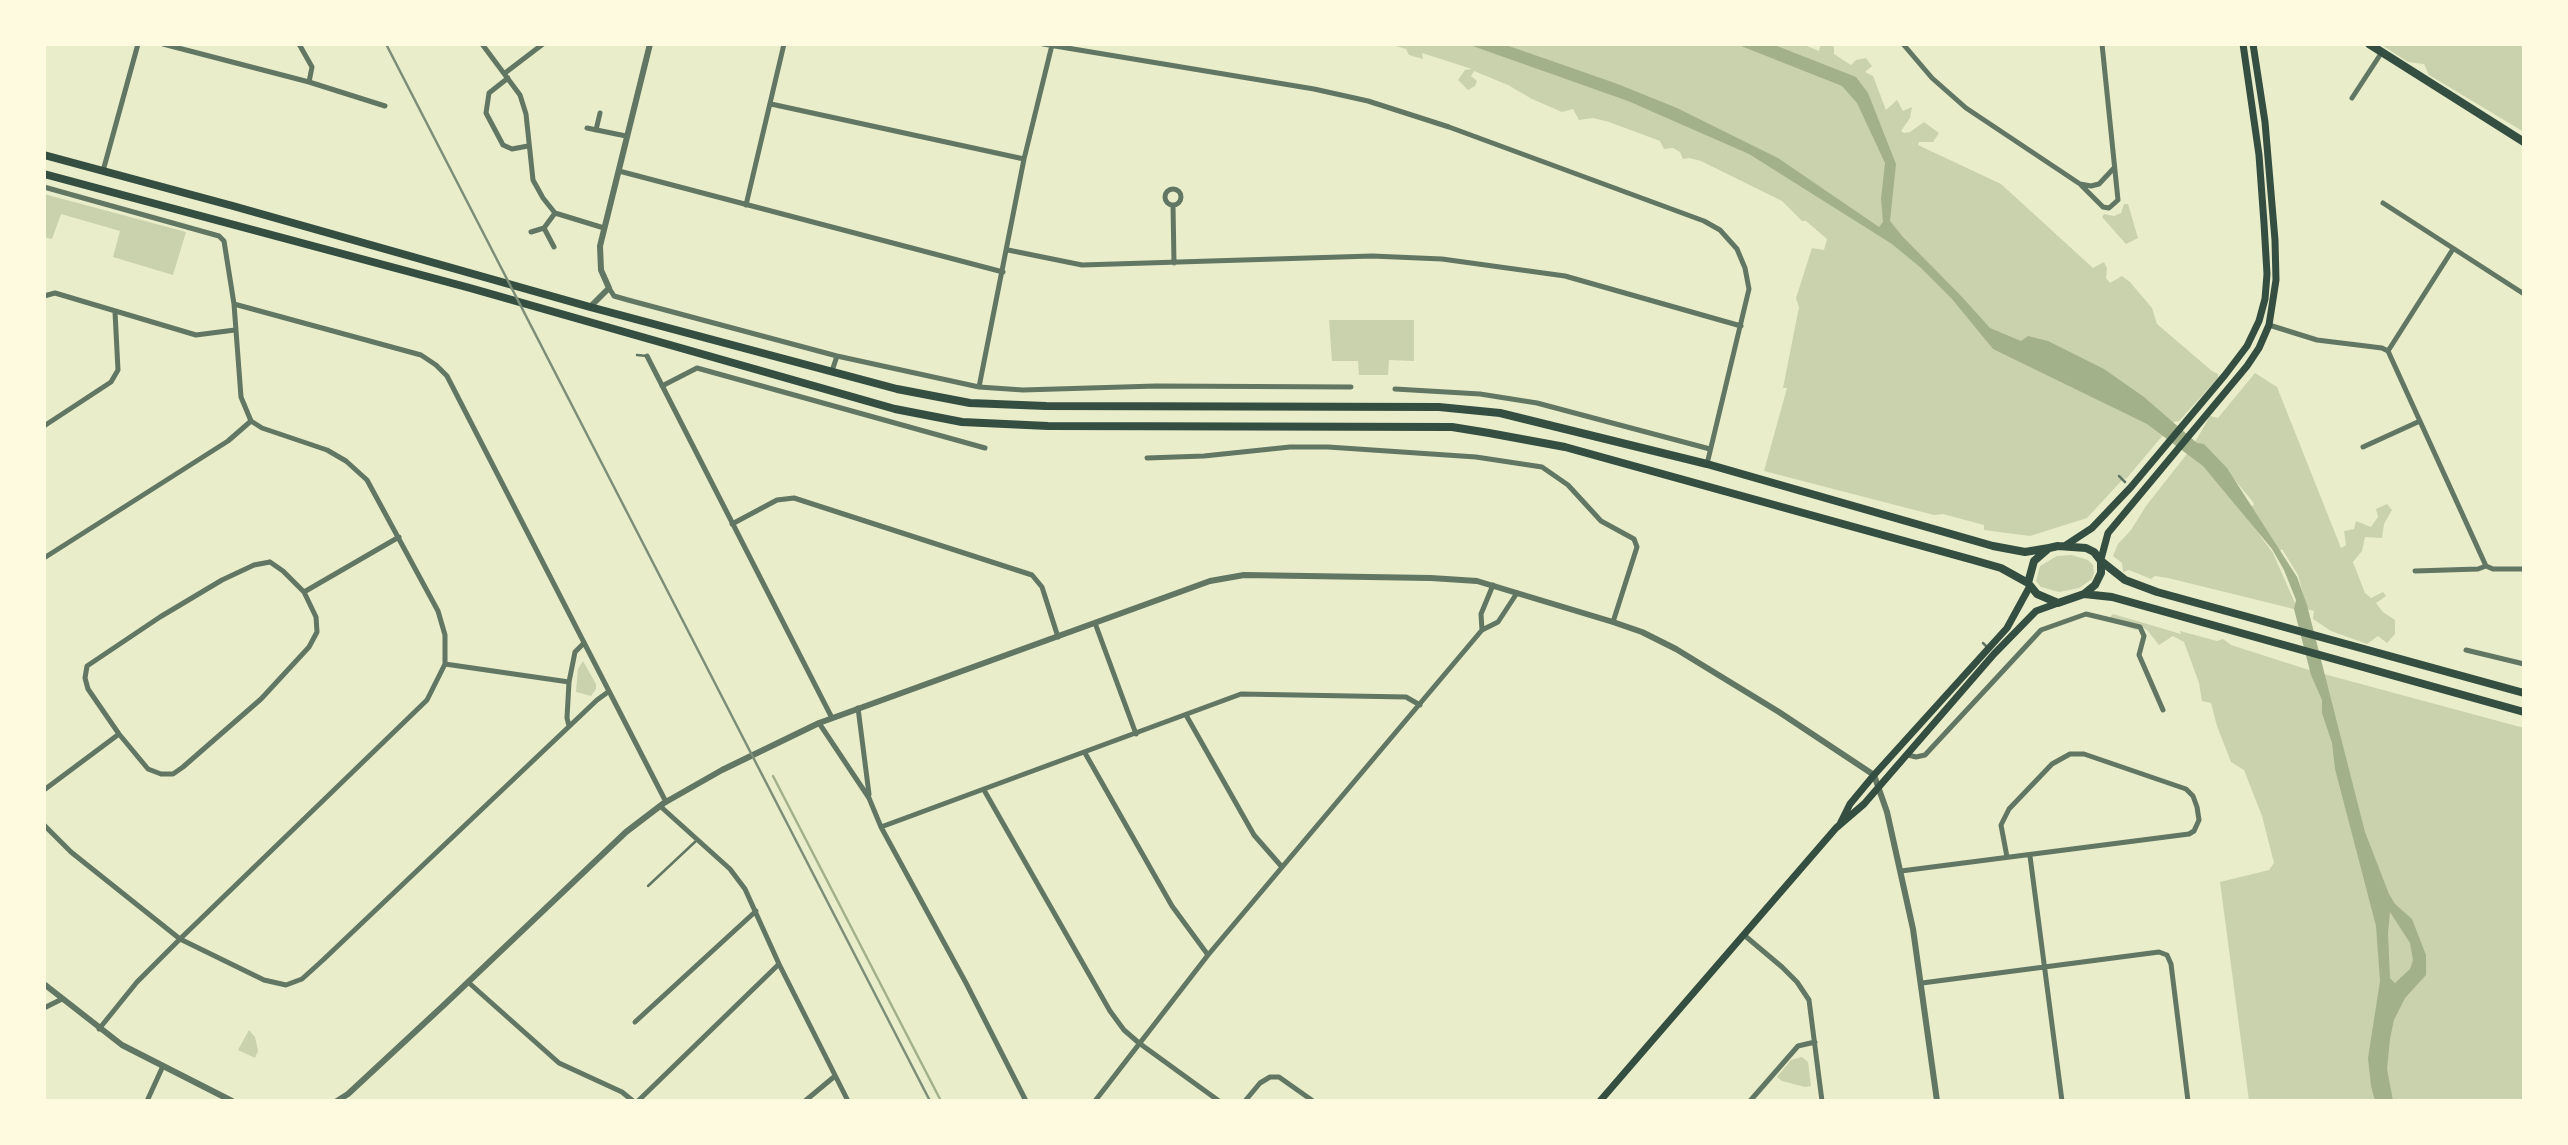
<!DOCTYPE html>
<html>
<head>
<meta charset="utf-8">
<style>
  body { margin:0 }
  #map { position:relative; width:2568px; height:1145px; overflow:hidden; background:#e9edc9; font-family:Lato,sans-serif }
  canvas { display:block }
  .frame { position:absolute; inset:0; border:46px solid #fefae0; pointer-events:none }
</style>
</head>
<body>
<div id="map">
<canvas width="2568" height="1145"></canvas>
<div class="frame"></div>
</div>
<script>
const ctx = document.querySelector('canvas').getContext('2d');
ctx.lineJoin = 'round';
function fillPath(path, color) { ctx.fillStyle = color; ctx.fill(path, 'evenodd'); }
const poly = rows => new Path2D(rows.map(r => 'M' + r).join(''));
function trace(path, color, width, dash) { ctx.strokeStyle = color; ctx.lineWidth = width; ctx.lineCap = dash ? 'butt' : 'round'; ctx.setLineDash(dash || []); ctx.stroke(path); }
fillPath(poly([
  [1389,44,1802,44,1819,51,1821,44,1831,44,1834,47,1834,54,1851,65,1856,60,1866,58,1872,66,1865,72,1873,76,1886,110,1897,100,1903,111,1912,107,1910,118,1901,131,1904,133,1910,132,1924,122,1939,133,1933,142,1919,142,1918,145,2001,184,2093,268,2104,262,2107,268,2106,278,2110,283,2122,276,2130,282,2152,308,2157,324,2212,371,2218,374,2218,378,2179,421,2174,422,2126,479,2124,478,2087,518,2030,536,1984,530,1984,525,1943,514,1934,515,1764,471,1787,388,1783,388,1799,307,1796,298,1812,248,1824,250,1827,239,1806,221,1802,221,1782,201,1701,161,1689,158,1683,159,1680,152,1673,148,1664,149,1660,141,1609,122,1593,118,1579,120,1573,109,1562,112,1532,99,1508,85,1474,71,1471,76,1477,81,1475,86,1468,90,1458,80,1465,70,1472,69,1422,53,1423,59,1409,55,1406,49],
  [2380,44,2524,44,2524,132,2429,75,2424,64,2408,62],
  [44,194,186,232,173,275,113,257,120,231,61,214,52,239,44,237],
  [2124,204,2128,204,2138,238,2126,244,2102,217,2104,214,2114,216,2121,213],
  [1329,320,1414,320,1414,361,1389,360,1388,375,1359,375,1358,361,1332,361],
  [2255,373,2277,387,2341,548,2346,545,2344,531,2354,529,2356,521,2371,527,2378,517,2376,509,2387,504,2392,510,2384,524,2382,538,2365,537,2362,551,2353,562,2365,593,2371,598,2383,592,2386,596,2376,603,2383,612,2395,620,2395,634,2387,643,2378,636,2367,644,2331,631,2313,619,2314,611,2307,609,2298,575,2282,549,2280,551,2247,508,2254,505,2253,502,2219,461,2195,442,2210,416,2218,418],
  [2190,450,2236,503,2273,553,2298,610,2168,578,2155,576,2151,579,2129,570,2123,572,2122,563,2113,556,2118,544,2131,530,2146,506],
  [2072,555,2088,560,2093,565,2094,573,2092,579,2079,588,2059,592,2041,587,2036,581,2040,566,2057,556],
  [2113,614,2181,634,2180,631,2217,641,2223,639,2231,645,2309,670,2524,728,2524,1101,2249,1101,2220,882,2269,870,2274,863,2262,816,2244,770,2231,762,2217,726,2211,703,2202,701,2199,683,2184,642,2173,636,2159,645,2148,631,2142,627,2136,630,2113,622,2110,617],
  [583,661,596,684,596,689,591,696,576,692,578,669],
  [249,1030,255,1037,258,1051,255,1058,238,1050],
  [1802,1057,1808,1062,1811,1086,1805,1087,1782,1081,1777,1077,1791,1060]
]), '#cad2ad');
fillPath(poly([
  [1467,44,1503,44,1615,83,1677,108,1778,158,1879,227,1883,222,1881,199,1885,163,1857,103,1842,86,1736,44,1772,44,1856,77,1868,93,1896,164,1890,221,1903,237,1963,298,1990,328,2021,341,2028,336,2048,341,2104,369,2144,397,2197,443,2204,444,2227,468,2297,577,2307,605,2365,832,2389,894,2395,904,2412,919,2426,955,2426,975,2405,998,2394,1020,2390,1039,2387,1069,2393,1101,2375,1101,2371,1086,2368,1058,2380,981,2376,926,2335,769,2332,743,2322,713,2322,700,2311,675,2294,609,2296,600,2284,570,2272,549,2203,466,2147,424,1993,349,1952,299,1921,268,1892,244,1749,154,1628,101],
  [2390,912,2410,943,2413,960,2410,969,2395,983,2390,978,2388,933]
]), '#a3b18a');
trace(poly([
  [773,776,941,1101]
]), '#a3b18a', 2.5);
trace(poly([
  [637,355,647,356],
  [2119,476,2125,482],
  [1983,643,1988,648],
  [648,886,697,840]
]), '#617663', 2.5);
trace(poly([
  [163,44,309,82,385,106],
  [299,44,312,67,309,82],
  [482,44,520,95,526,114,533,180,543,198,555,213,604,228],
  [1043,44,1314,89,1368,101,1449,127,1704,221,1720,230,1737,249,1745,268,1749,289,1707,464],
  [1903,44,1932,78,1966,108,2080,184,2091,186,2099,184,2114,168],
  [505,73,543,44],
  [508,78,489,93,486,113,503,145,512,149,528,146],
  [2352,98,2382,52],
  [771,104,1024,159],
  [587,128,626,136],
  [596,130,600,113],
  [103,171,138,44],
  [619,171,1003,272],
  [2081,185,2103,207,2109,208,2118,200,2102,44],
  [44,187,219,236,224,241,234,304,241,397,251,421,262,428,327,450,346,461,367,480,438,611,445,635,445,664,427,700,180,939,137,982,99,1029],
  '1165 197a8 8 0 1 1 16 0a8 8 0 1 1-16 0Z',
  [2383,203,2524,294],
  [746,205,784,44],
  [1173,205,1174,263],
  [531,232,544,228],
  [554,247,544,228,555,213],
  [1008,250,1082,265,1372,256,1442,259,1565,276,1741,326],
  [609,288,614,296,628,300,837,356,979,387,1023,390,1156,386,1351,387],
  [44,296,55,293,196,335,235,330],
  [234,304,421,355,436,365,447,376,666,802],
  [2269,325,2317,340,2382,348,2388,351],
  [2388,351,2486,566],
  [2388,351,2453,249],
  [647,356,832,718],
  [832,371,837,356],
  [662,386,697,368,985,448],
  [979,387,1024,159,1052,45],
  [1395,389,1480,394,1537,403,1710,449],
  [44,426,111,382,118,370,115,312],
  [2363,447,2420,421],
  [1147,458,1204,456,1290,447,1328,447,1476,457,1542,467,1568,485,1601,521,1634,539,1637,547,1613,622],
  [732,524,777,500,794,498,1032,575,1042,587,1058,637],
  [44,558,228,441,251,421],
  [270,562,283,571,304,592,316,617,317,632,309,647,261,699,183,767,173,774,161,774,148,769,119,734,88,689,85,678,87,666,160,617,222,580,254,565,270,562],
  [2415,571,2478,569,2486,566,2493,569,2524,569],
  [304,592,399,537],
  [1095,623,1136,734],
  [1482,630,1481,614,1493,585],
  [2466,650,2524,664],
  [445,664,569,682],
  [858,708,869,794],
  [1186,715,1254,835,1282,867],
  [819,723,869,798,881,827,966,983,1026,1101],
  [569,726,567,718,569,682,575,652,584,643],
  [1085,753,1172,906,1208,955],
  [1908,755,1916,757,1925,755,2041,630,2086,614,2140,627,2144,636,2139,655,2163,710],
  [44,790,119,734],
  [984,790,1110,1011,1124,1030,1139,1043,1219,1101],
  [660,806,730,869,745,889,779,964,848,1101],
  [44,825,71,852,180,939,264,980,286,985,302,979,323,960,597,700,608,692],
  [881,827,1241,694,1406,697,1420,705],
  [2030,856,2062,1101],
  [1901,871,2189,834,2194,831,2199,820,2197,807,2193,796,2186,789,2084,754,2070,754,2052,764,2009,809,2001,825,2007,857],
  [1744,935,1782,967,1797,982,1809,1000,1822,1101],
  [468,982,559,1063,622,1092,633,1101],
  [1922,983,2159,952,2167,955,2171,964,2188,1101],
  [44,1008,62,999],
  [635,1022,756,911],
  [147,1101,163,1066],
  [638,1101,779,964],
  [805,1101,835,1076],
  [1095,1101,1208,955,1482,630,1498,622,1517,593],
  [1245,1101,1260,1083,1270,1077,1279,1077,1313,1101],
  [1750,1101,1798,1046,1815,1042]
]), '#617663', 5);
trace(poly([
  [590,307,609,288,601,270,600,246,650,44],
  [44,984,122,1045,232,1101],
  [337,1101,348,1094,445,1004,626,832,664,803,722,770,819,723,1210,581,1244,575,1431,578,1477,581,1613,622,1642,632,1676,649,1779,712,1874,775,1887,812,1913,929,1937,1101]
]), '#617663', 6);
trace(poly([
  [2066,545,2092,528,2131,487,2225,375,2247,346,2259,321,2265,299,2267,274,2264,223,2259,155,2243,44],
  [2101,559,2108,533,2247,366,2259,348,2269,325,2276,280,2275,240,2265,122,2253,44],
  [1840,824,1850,804,1874,775,2007,628,2030,586],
  [1600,1101,1836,828,1864,804,1994,654,2036,611,2058,603]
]), '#344e41', 7);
trace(poly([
  [2369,44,2524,142]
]), '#344e41', 8);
trace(poly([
  [44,155,233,206,590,307,897,389,970,403,1046,406,1439,407,1500,413,1707,464,1993,546,2025,552,2049,548],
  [44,174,470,288,895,409,962,422,1048,426,1452,427,1489,433,1565,447,1973,560,2001,568,2028,583],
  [2058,546,2086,548,2094,552,2101,561,2101,573,2095,585,2084,594,2058,603,2037,594,2028,583,2034,561,2049,548,2058,546],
  [2101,561,2125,580,2157,592,2524,693],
  [2084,594,2112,597,2524,712]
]), '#344e41', 8);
trace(poly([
  [386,44,930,1101]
]), '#7c8e77', 2.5);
</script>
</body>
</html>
